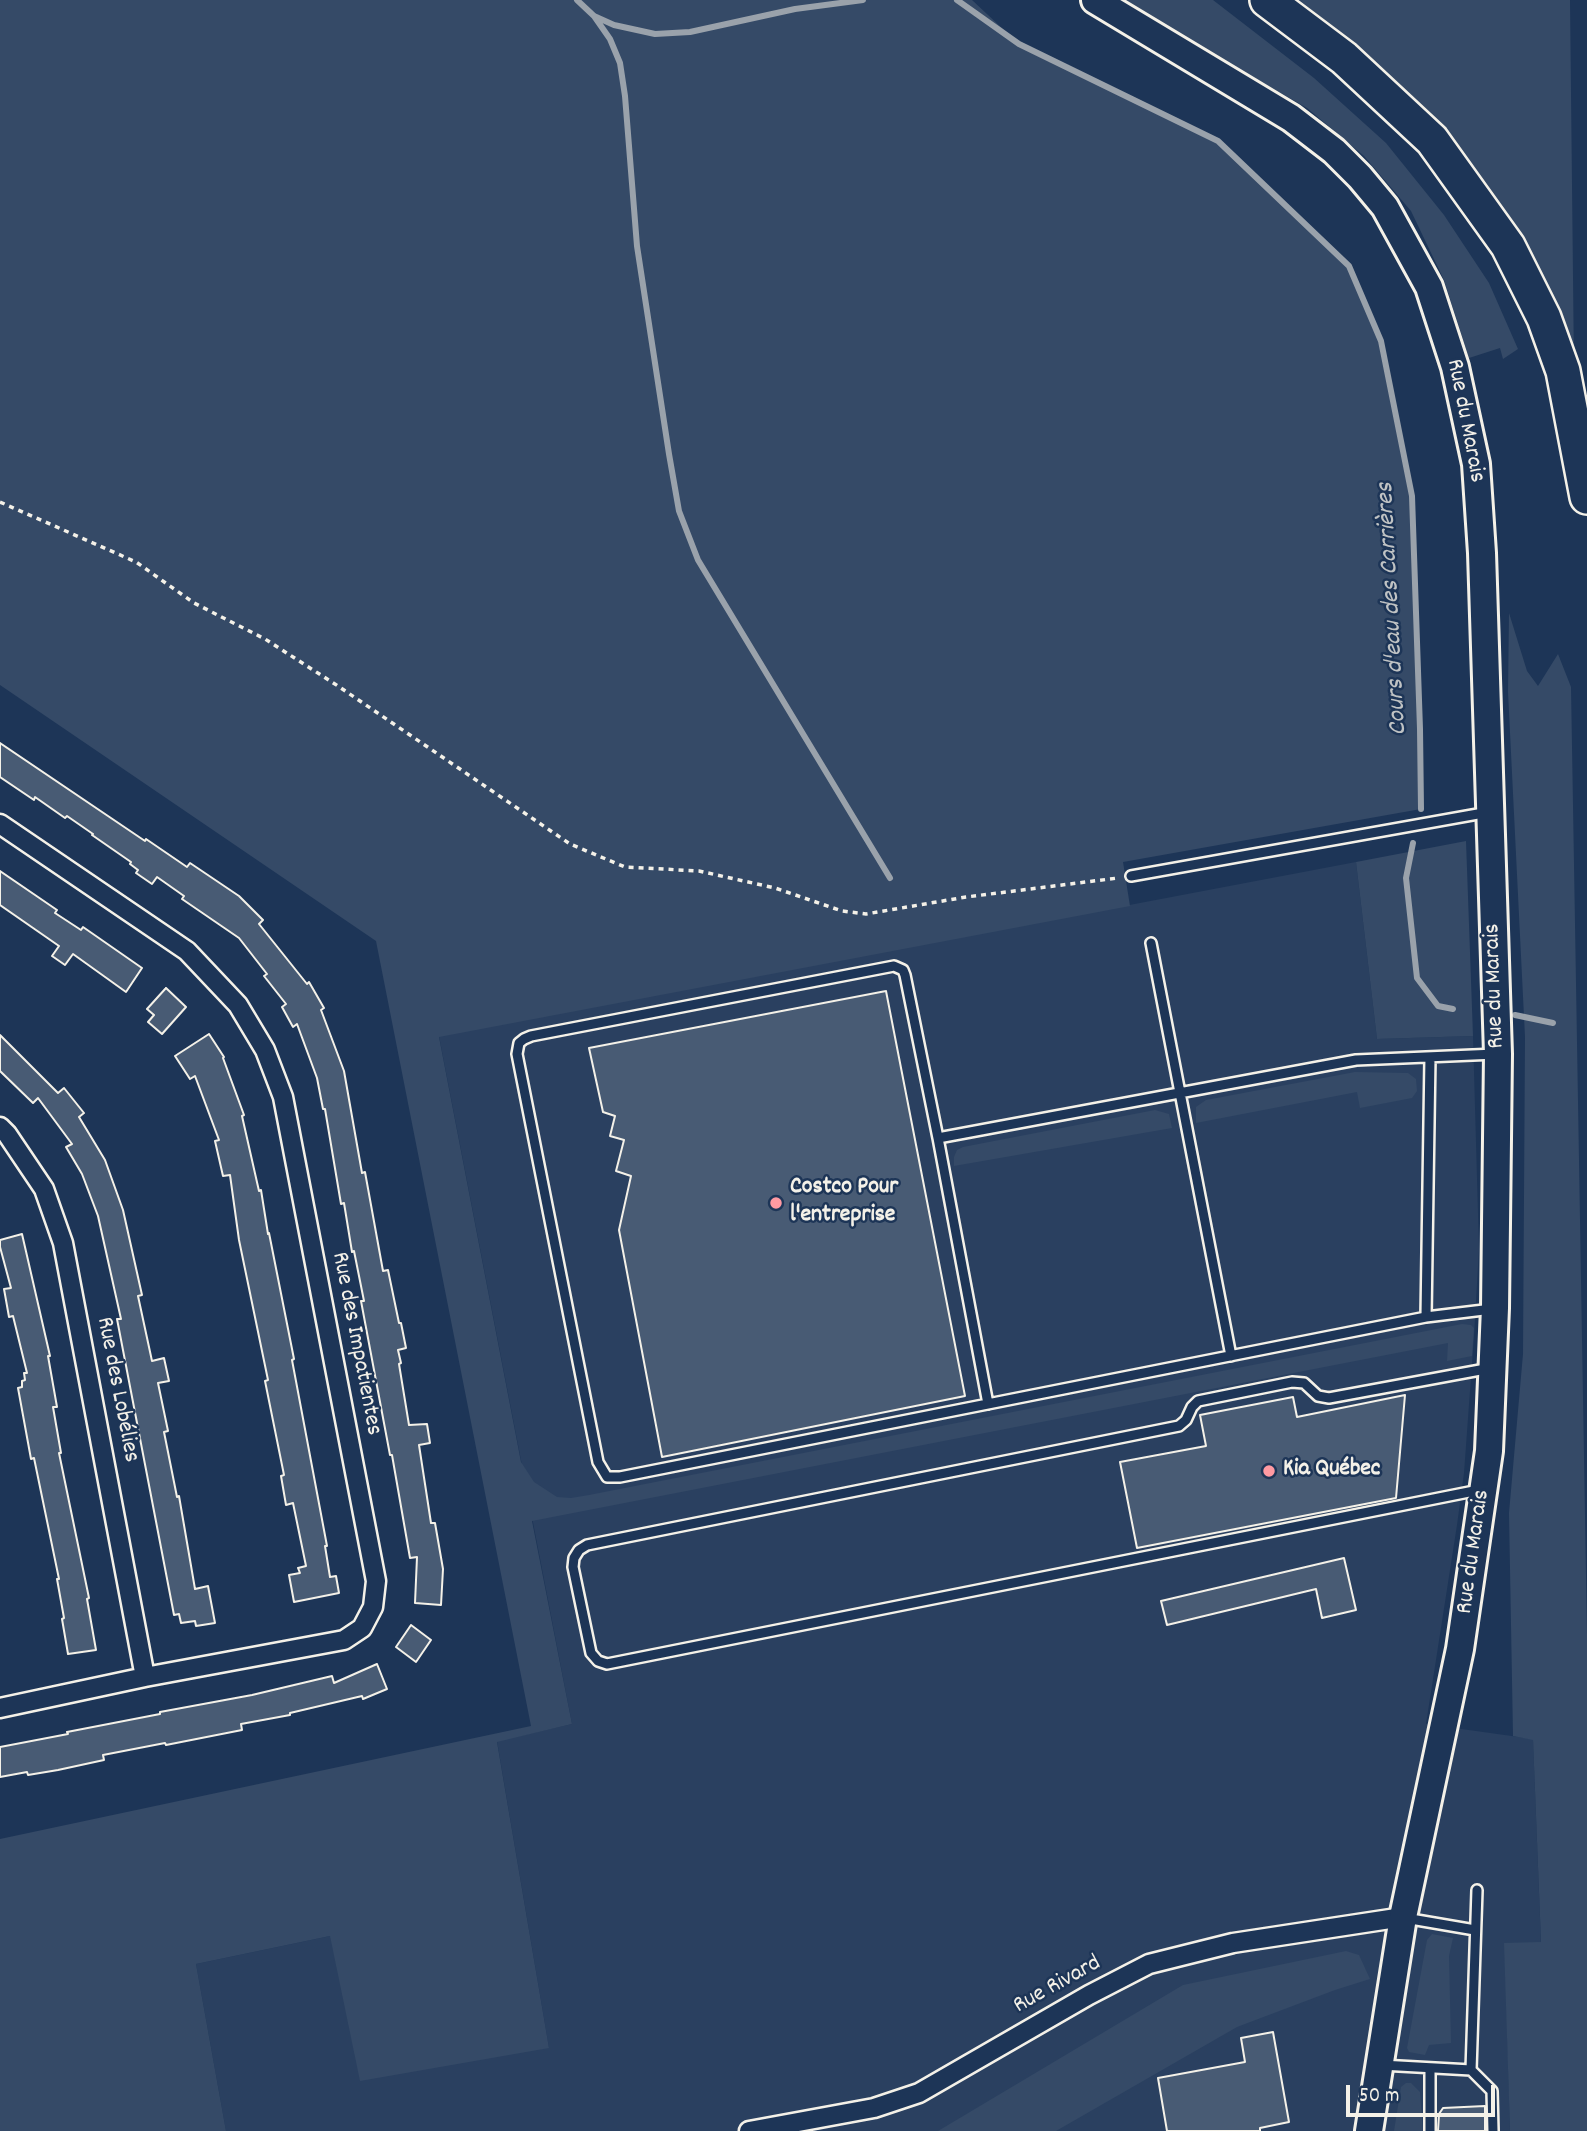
<!DOCTYPE html>
<html>
<head>
<meta charset="utf-8">
<style>
  body { margin:0 }
  #map { position:relative; width:1587px; height:2131px; overflow:hidden; background:#1d3557; font-family:Dekko,sans-serif }
  canvas { display:block }
  .scale { position:absolute; left:1346px; top:2085px; width:149px; height:32px; box-sizing:border-box; border:4px solid #f4f1e8; border-top:0; padding-left:9px; font-size:21px; line-height:24px; white-space:nowrap; color:#f4f1e8; -webkit-text-stroke:5px #1d3557; paint-order:stroke }
</style>
</head>
<body>
<div id="map">
<canvas width="1587" height="2131"></canvas>
<div class="scale">50 m</div>
</div>
<script>
const ctx = document.querySelector('canvas').getContext('2d');
ctx.lineJoin = 'round';
function fillPath(path, color) { ctx.fillStyle = color; ctx.fill(path, 'evenodd'); }
const poly = rows => new Path2D(rows.map(r => 'M' + r).join(''));
function trace(path, color, width, dash) { ctx.strokeStyle = color; ctx.lineWidth = width; ctx.lineCap = dash ? 'butt' : 'round'; ctx.setLineDash(dash || []); ctx.stroke(path); }
function label(font, color, halo, rows, align = 'center') {
  ctx.font = font + ' Dekko,sans-serif'; ctx.lineWidth = 5; ctx.setLineDash([]); ctx.textBaseline = 'middle'; ctx.strokeStyle = halo; ctx.fillStyle = color; for (const [text, x, y, turn = 0] of rows) {
    ctx.save(); ctx.translate(x, y); ctx.rotate((+turn || 0) * Math.PI / 180); ctx.textAlign = isNaN(turn) ? turn : align; if (halo) ctx.strokeText(text, 0, 0); ctx.fillText(text, 0, 0); ctx.restore();
  }
}
fillPath(poly([
  [1356,862,1377,1039,1473,1036,1479,1249,1474,1336,1464,1473,1457,1525,1426,1724,1533,1739,1541,1943,1505,1943,1510,2131,226,2131,196,1964,330,1936,549,2048,497,1741,572,1724,439,1036]
]), '#2a4060');
fillPath(poly([
  [0,0,972,0,1019,44,1218,141,1349,266,1381,341,1412,496,1420,729,1421,809,1123,862,1130,906,439,1037,521,1462,534,1482,557,1497,571,1498,589,1495,1462,1324,1471,1325,1474,1328,1472,1356,1447,1361,1448,1343,532,1521,572,1724,497,1742,549,2048,360,2081,330,1936,196,1964,226,2131,0,2131,0,1839,531,1726,376,941,0,685],
  [1118,0,1213,0,1314,78,1386,143,1444,215,1489,283,1518,349,1503,359,1500,348,1469,358,1444,280,1411,211,1364,156,1307,108],
  [1299,0,1570,0,1574,368,1419,108,1356,45],
  [1509,613,1527,671,1538,686,1558,654,1571,687,1587,1634,1587,2131,1510,2131,1504,1943,1541,1942,1533,1740,1513,1736,1509,1513,1523,1354,1525,1037,1508,692],
  [1466,841,1473,1036,1377,1039,1356,862],
  [1355,1072,1408,1073,1416,1079,1417,1091,1412,1098,1360,1108,1357,1092,1196,1123,1196,1107,1206,1100],
  [1155,1110,1169,1114,1172,1128,954,1166,954,1157,957,1150,963,1147],
  [1432,1934,1453,1938,1449,1956,1451,2043,1429,2045,1425,2055,1409,2052,1407,2048,1427,1940],
  [1346,1951,1359,1955,1370,1979,1335,1990,1237,2027,1056,2131,938,2131,1183,1985],
  [1406,2083,1411,2083,1420,2092,1423,2131,1394,2131,1401,2087]
]), '#354a67');
trace(poly([
  [577,0,594,16,614,25,655,34,690,32,795,9,863,0],
  [957,0,1019,44,1218,141,1349,266,1381,341,1412,496,1420,729,1421,809],
  [594,16,610,39,620,63,625,96,637,246,669,454,679,511,698,560,890,878],
  [1413,843,1406,878,1417,978,1438,1006,1453,1009],
  [1515,1015,1553,1023]
]), '#9aa2ab', 6);
const building = poly([
  [0,743,145,841,146,839,187,867,190,863,239,896,263,920,259,924,307,984,309,982,324,1008,321,1010,344,1071,362,1173,365,1172,383,1271,388,1270,399,1323,401,1323,406,1348,398,1350,401,1363,399,1364,409,1425,427,1424,430,1443,419,1445,431,1523,435,1523,443,1569,441,1605,415,1603,417,1557,410,1558,392,1455,390,1455,361,1301,364,1301,354,1251,352,1252,344,1203,341,1204,325,1109,323,1109,317,1078,297,1024,293,1027,282,1007,286,1004,264,976,267,974,239,938,182,899,184,896,157,877,152,884,136,873,138,870,130,864,131,862,92,835,93,834,67,816,65,818,35,797,34,800,0,777,0,743],
  [0,871,57,910,55,913,81,930,83,927,142,968,126,992,73,954,65,965,52,956,59,946,0,905,0,871],
  [166,988,186,1007,162,1034,148,1022,154,1015,147,1009,166,988],
  [886,991,965,1396,662,1457,619,1230,631,1176,616,1171,624,1140,610,1136,615,1116,603,1112,589,1048,886,991],
  [209,1034,224,1057,223,1058,244,1115,242,1116,259,1191,261,1190,268,1234,269,1233,294,1359,292,1360,327,1546,325,1546,330,1577,336,1576,339,1593,294,1602,289,1575,300,1573,298,1568,306,1566,293,1503,286,1505,281,1476,284,1475,265,1381,268,1380,239,1240,230,1175,223,1176,215,1141,219,1140,195,1076,190,1079,175,1056,209,1034],
  [0,1035,58,1093,64,1088,84,1113,79,1117,105,1160,123,1210,142,1295,138,1296,152,1361,164,1358,169,1381,158,1383,168,1431,164,1432,177,1497,179,1496,195,1589,208,1586,215,1623,196,1626,195,1621,181,1623,179,1614,174,1615,117,1319,121,1319,98,1216,82,1174,66,1147,72,1144,38,1098,33,1103,0,1071,0,1035],
  [22,1234,50,1356,48,1356,57,1407,53,1407,61,1453,59,1453,89,1598,87,1599,96,1650,68,1654,62,1619,64,1618,57,1579,59,1579,34,1458,31,1459,18,1388,22,1387,22,1381,25,1380,24,1373,27,1373,13,1316,9,1317,4,1289,11,1288,0,1247,0,1240,22,1234],
  [1405,1395,1396,1498,1137,1548,1120,1462,1206,1446,1200,1415,1293,1397,1297,1417,1405,1395],
  [1344,1558,1356,1610,1322,1618,1316,1589,1167,1625,1161,1601,1344,1558],
  [411,1625,431,1640,416,1662,396,1647,411,1625],
  [377,1664,387,1689,363,1699,362,1696,290,1713,290,1715,241,1724,242,1730,166,1745,165,1743,103,1755,104,1760,58,1770,28,1775,27,1772,0,1777,0,1747,68,1734,67,1732,160,1714,160,1712,252,1695,332,1676,334,1683,377,1664],
  [1273,2032,1289,2122,1260,2128,1260,2131,1167,2131,1158,2078,1245,2062,1241,2038,1273,2032],
  [1485,2106,1485,2131,1438,2131,1439,2114,1443,2108,1485,2106]
]);
fillPath(building, '#485b74');
trace(building, '#f4f1e8', 2);
const lane = poly([
  [1131,876,1489,812],
  [1151,943,1231,1356],
  [938,1138,905,975,903,970,894,966,531,1036,524,1039,519,1043,517,1054,598,1462,607,1477,620,1477,1426,1317,1492,1309],
  [1426,1317,1430,1057],
  [988,1404,938,1138,1356,1060,1496,1054],
  [1479,1490,607,1664,598,1661,591,1653,573,1567,574,1558,579,1550,587,1545,1179,1426,1186,1420,1192,1407,1198,1401,1292,1382,1304,1383,1318,1396,1329,1398,1491,1368],
  [1405,1918,1475,1930],
  [1381,2065,1471,2070,1492,2091,1493,2131],
  [1430,2068,1430,2131],
  [1471,2070,1477,1890]
]);
const street = poly([
  [0,824,187,951,238,1005,265,1050,283,1097,376,1581,373,1607,362,1628,344,1640,145,1677,0,1708],
  [0,1127,7,1134,44,1189,63,1243,145,1677],
  [749,2131,874,2108,919,2093,1089,1995,1149,1964,1233,1943,1403,1917]
]);
const secondary = poly([
  [1095,0,1291,118,1334,151,1360,177,1385,207,1429,287,1455,367,1476,464,1482,553,1498,1054,1495,1308,1489,1451,1460,1649,1403,1917,1369,2131]
]);
const highway = poly([
  [1267,0,1344,58,1432,140,1508,246,1544,318,1563,371,1587,497]
]);
trace(lane, '#f4f1e8', 14);
trace(street, '#f4f1e8', 23);
trace(secondary, '#f4f1e8', 32);
trace(highway, '#f4f1e8', 38);
trace(poly([
  [0,502,136,562,194,603,265,639,338,686,570,844,625,867,699,871,775,888,842,911,866,914,966,897,1118,878]
]), '#f4f1e8', 3.5, [5, 5]);
trace(lane, '#1d3557', 9);
trace(street, '#1d3557', 18);
trace(secondary, '#1d3557', 26);
trace(highway, '#1d3557', 33);
for (const [x, y, r, color] of [
  [776,1203,7,"#ff9aa2"],
  [1269,1471,7,"#ff9aa2"]
]) { const dot = new Path2D(); dot.arc(x, y, r, 0, 2 * Math.PI); ctx.fillStyle = color; ctx.fill(dot); trace(dot, '#1d3557', 2.5); }
label('24px', '#f4f1e8', '#1d3557', [
  ["Rue du Marais",1464,421,79],
  ["Rue du Marais",1496,986,-92],
  ["Rue des Impatientes",355,1344,79],
  ["Rue des Lobélies",116,1390,79],
  ["Rue du Marais",1475,1552,-82],
  ["Rue Rivard",1058,1986,-29]
]);
label('bold 24px', '#f4f1e8', '#1d3557', [
  ["Costco Pour",790,1189],
  ["l'entreprise",790,1217],
  ["Kia Québec",1283,1471]
], 'left');
label('italic 26px', '#c0c3c4', '#1d3557', [
  ["Cours d'eau des Carrières",1394,609,-93]
]);
</script>
</body>
</html>
